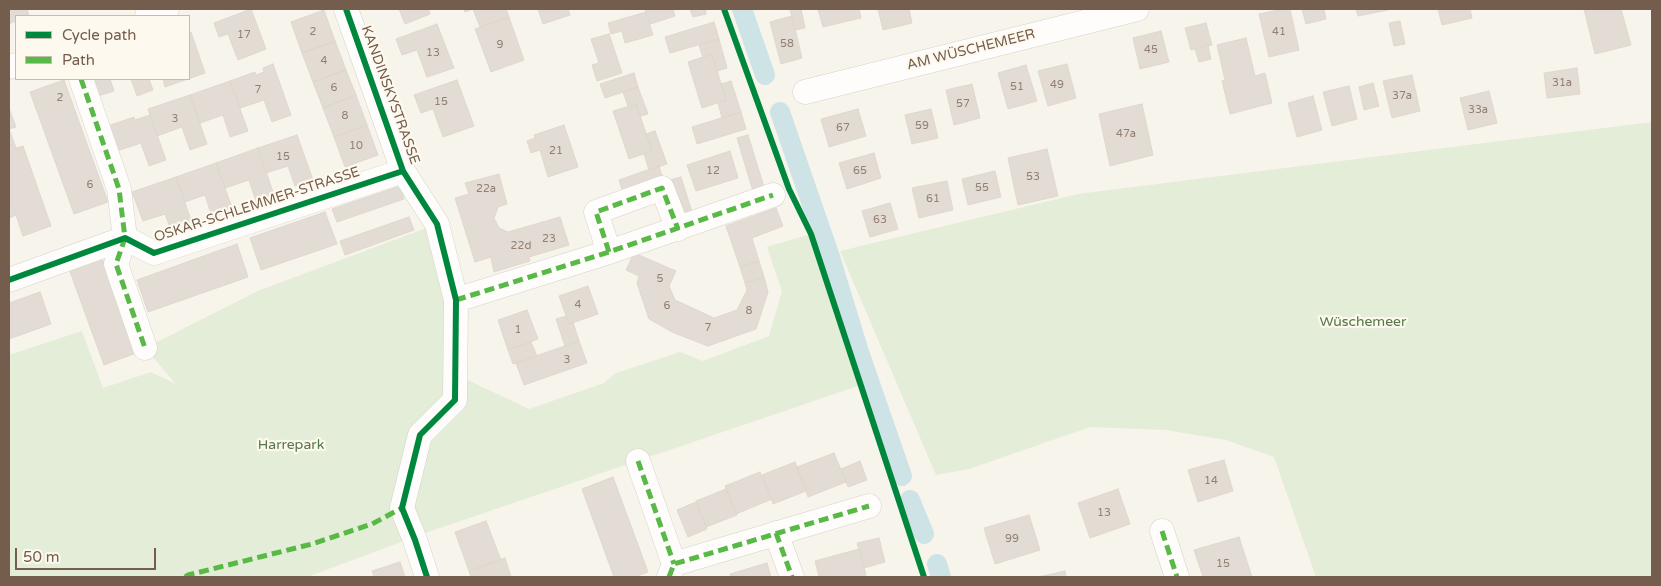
<!DOCTYPE html>
<html>
<head>
<meta charset="utf-8">
<style>
  body { margin:0 }
  #map { position:relative; width:1661px; height:586px; overflow:hidden; background:#f7f4ec; font-family:"Varela Round",sans-serif }
  canvas { display:block }
  .frame { position:absolute; inset:0; border:10px solid #745d4d; pointer-events:none }
  .legend { position:absolute; left:15px; top:15px; width:175px; height:65px; box-sizing:border-box; background:#fef9ee; border:1px solid #c7bbae; margin:0; padding:6px 9px; list-style:none; font-size:15px; color:#745d4d }
  .legend li { display:flex; align-items:center; gap:10px; height:25px }
  .legend b { width:25px; border:1px solid #c7bbae }
  .scale { position:absolute; left:15px; top:548px; width:141px; height:22px; box-sizing:border-box; border:2px solid #745d4d; border-top:0; padding-left:6px; font-size:15px; line-height:18px; white-space:nowrap; color:#745d4d; -webkit-text-stroke:4px #fef9ee; paint-order:stroke }
</style>
</head>
<body>
<div id="map">
<canvas width="1661" height="586"></canvas>
<div class="frame"></div>
<ul class="legend">
<li><b style="height:6px;background:#00873e"></b>Cycle path</li>
<li><b style="height:6px;background:#58b947"></b>Path</li>
</ul>
<div class="scale">50 m</div>
</div>
<script>
const ctx = document.querySelector('canvas').getContext('2d');
ctx.lineJoin = 'round';
function fillPath(path, color) { ctx.fillStyle = color; ctx.fill(path, 'evenodd'); }
const poly = rows => new Path2D(rows.map(r => 'M' + r).join(''));
function trace(path, color, width, dash) { ctx.strokeStyle = color; ctx.lineWidth = width; ctx.lineCap = dash ? 'butt' : 'round'; ctx.setLineDash(dash || []); ctx.stroke(path); }
function label(font, color, halo, rows, align = 'center') {
  ctx.font = font + ' "Varela Round",sans-serif'; ctx.lineWidth = 4.5; ctx.setLineDash([]); ctx.textBaseline = 'middle'; ctx.strokeStyle = halo; ctx.fillStyle = color; for (const [text, x, y, turn = 0] of rows) {
    ctx.save(); ctx.translate(x, y); ctx.rotate((+turn || 0) * Math.PI / 180); ctx.textAlign = isNaN(turn) ? turn : align; if (halo) ctx.strokeText(text, 0, 0); ctx.fillText(text, 0, 0); ctx.restore();
  }
}
fillPath(poly([
  [1652,122,1652,577,1316,577,1274,457,1226,440,1166,430,1090,427,969,469,936,475,840,251,1078,194],
  [437,224,455,374,529,409,604,383,616,373,680,352,703,361,769,336,782,291,767,247,811,234,861,385,425,533,307,577,9,577,9,355,82,331,103,388,151,372,176,384,145,348,258,291]
]), '#e3edd8');
trace(poly([
  [742,9,765,75],
  [780,112,829,254,859,352,902,476],
  [910,500,924,534],
  [937,564,941,577]
]), '#cee3e6', 20);
const building = poly([
  [9,9,27,9,29,16,16,16,16,21,9,24,9,9],
  [251,9,266,49,238,60,228,34,219,37,214,23,251,9],
  [399,9,428,9,430,14,405,24,399,9],
  [464,9,506,9,509,17,480,27,473,9,465,12,464,9],
  [538,9,568,9,570,15,543,24,538,9],
  [645,9,673,9,675,16,650,24,645,9],
  [690,9,705,9,706,14,693,17,690,9],
  [790,9,801,9,805,28,795,30,790,9],
  [818,9,859,9,861,18,823,27,818,9],
  [878,9,909,9,912,23,883,30,878,9],
  [1283,9,1290,9,1299,50,1269,57,1259,14,1283,9],
  [1302,9,1324,9,1326,19,1306,24,1302,9],
  [1356,9,1387,9,1388,10,1358,16,1356,9],
  [1438,9,1470,9,1472,18,1442,25,1438,9],
  [1584,9,1621,9,1631,45,1595,54,1584,9],
  [324,10,335,41,302,53,291,22,324,10],
  [646,12,653,35,625,43,622,31,611,34,608,23,646,12],
  [792,16,802,58,781,64,770,22,792,16],
  [509,17,524,60,491,72,475,29,509,17],
  [1400,21,1405,44,1394,46,1389,23,1400,21],
  [714,22,719,39,670,53,665,37,714,22],
  [1206,23,1212,45,1191,50,1185,28,1206,23],
  [437,24,454,68,427,77,417,50,402,55,396,39,437,24],
  [1161,31,1169,62,1140,69,1133,38,1161,31],
  [189,32,191,32,205,73,165,87,163,79,189,79,189,32],
  [609,34,622,73,597,81,592,65,599,63,591,39,609,34],
  [1246,38,1255,76,1265,73,1272,103,1230,114,1222,81,1225,80,1217,45,1246,38],
  [719,39,727,68,717,71,712,54,703,58,699,45,719,39],
  [335,41,346,70,313,82,302,53,335,41],
  [1208,45,1211,59,1199,62,1195,49,1208,45],
  [712,54,726,100,702,108,688,62,712,54],
  [273,64,291,115,272,122,264,100,240,108,230,81,255,72,256,75,264,72,263,68,273,64],
  [1067,64,1076,98,1048,106,1038,71,1067,64],
  [1026,65,1037,101,1008,109,998,73,1026,65],
  [1577,68,1580,94,1547,98,1544,73,1577,68],
  [346,70,356,95,323,108,313,82,346,70],
  [634,73,638,87,605,98,600,84,634,73],
  [1412,75,1420,111,1392,118,1383,81,1412,75],
  [93,79,110,79,114,91,98,96,93,79],
  [131,79,149,79,153,90,137,96,131,79],
  [64,80,108,202,74,214,30,92,64,80],
  [457,80,474,126,443,137,433,109,421,113,414,95,457,80],
  [230,81,248,131,230,137,223,115,200,123,190,95,230,81],
  [731,81,741,112,722,118,718,103,726,100,721,84,731,81],
  [1373,83,1379,106,1364,110,1359,87,1373,83],
  [972,84,980,118,954,125,946,90,972,84],
  [1349,86,1357,119,1332,126,1323,92,1349,86],
  [638,87,648,114,640,116,636,104,628,106,623,92,638,87],
  [1489,91,1497,123,1468,130,1460,98,1489,91],
  [190,95,207,144,190,150,182,127,157,136,148,109,190,95],
  [356,95,367,125,334,137,323,108,356,95],
  [1313,96,1322,130,1297,137,1288,103,1313,96],
  [636,104,652,151,629,159,613,111,636,104],
  [1142,104,1153,155,1110,166,1099,114,1142,104],
  [9,108,16,127,9,129,16,148,23,146,51,226,23,236,16,215,9,218,9,108],
  [858,109,866,136,829,147,821,119,858,109],
  [931,109,938,138,912,144,905,115,931,109],
  [741,112,746,129,697,144,692,127,741,112],
  [150,115,166,160,149,166,141,143,117,151,108,126,134,117,135,120,150,115],
  [367,125,378,155,345,167,334,137,367,125],
  [564,125,578,167,548,177,540,150,531,153,527,141,535,138,534,135,564,125],
  [655,131,667,164,649,170,644,154,652,151,646,134,655,131],
  [297,135,313,180,295,186,288,166,266,173,258,148,297,135],
  [748,135,764,187,753,191,737,138,748,135],
  [258,148,274,195,256,201,249,180,225,188,216,163,258,148],
  [1047,149,1058,196,1018,205,1008,158,1047,149],
  [730,151,738,178,696,191,687,165,730,151],
  [874,153,881,178,847,189,839,163,874,153],
  [216,163,233,210,212,217,205,195,185,202,176,177,216,163],
  [659,166,663,179,623,193,619,180,659,166],
  [995,171,1001,197,968,205,962,179,995,171],
  [499,174,507,204,498,207,494,218,499,228,508,232,560,217,569,245,529,257,530,261,494,272,491,257,475,262,455,198,469,194,465,183,499,174],
  [176,177,192,223,171,230,165,214,143,221,132,192,176,177],
  [681,177,692,212,681,216,670,180,681,177],
  [947,181,953,210,919,218,912,188,947,181],
  [400,186,404,199,337,222,332,209,400,186],
  [890,203,898,229,870,237,862,211,890,203],
  [776,208,783,226,752,238,759,261,740,267,726,226,776,208],
  [325,212,337,244,261,270,250,238,325,212],
  [409,217,414,230,345,255,340,241,409,217],
  [237,244,248,277,148,312,137,280,237,244],
  [634,253,676,271,669,286,675,300,714,318,737,310,747,290,745,283,764,277,768,292,756,329,708,346,674,333,649,319,637,283,639,276,626,270,634,253],
  [102,258,136,353,104,365,69,269,102,258],
  [759,261,764,277,745,283,740,267,759,261],
  [588,286,598,314,569,324,559,296,588,286],
  [40,292,51,324,9,339,9,303,40,292],
  [527,310,538,339,508,350,498,320,527,310],
  [566,316,569,324,573,322,579,341,565,346,556,319,566,316],
  [579,341,587,363,524,385,516,363,579,341],
  [531,342,537,356,513,364,508,350,531,342],
  [834,453,846,482,808,497,797,467,834,453],
  [1224,460,1233,491,1198,502,1188,470,1224,460],
  [860,461,867,480,848,487,841,469,860,461],
  [795,462,806,491,773,504,762,475,795,462],
  [760,472,772,499,736,514,725,486,760,472],
  [613,477,648,572,634,577,614,577,582,489,613,477],
  [726,489,737,515,706,527,696,501,726,489],
  [1118,489,1130,524,1090,538,1078,503,1118,489],
  [696,502,707,529,688,537,677,510,696,502],
  [1029,515,1040,550,995,564,984,528,1029,515],
  [486,521,501,560,469,571,455,532,486,521],
  [1239,537,1252,577,1203,577,1194,550,1239,537],
  [879,538,885,562,864,568,857,543,879,538],
  [859,549,866,575,856,577,819,577,815,561,859,549],
  [505,558,511,577,471,577,469,571,505,558],
  [400,562,405,577,374,577,372,571,400,562],
  [767,563,771,577,731,577,730,574,767,563],
  [1065,571,1066,577,1038,577,1065,571]
]);
fillPath(building, '#e3dcd4');
trace(building, '#dfd7ce', 1);
const minor = poly([
  [346,9,403,171,437,224,456,300,455,400,420,435,402,508,415,540,427,577],
  [147,16,167,9],
  [9,67,16,65],
  [81,79,119,189,125,238,116,264,145,348],
  [805,92,1137,9],
  [609,252,596,212,662,188,678,229],
  [9,280,125,238,154,253,403,171],
  [456,300,609,252,773,195],
  [638,461,674,564],
  [1162,531,1177,577],
  [776,533,792,577],
  [669,577,674,564,869,506]
]);
trace(minor, '#d6d1ca', 25);
trace(minor, '#fefdfc', 24);
trace(poly([
  [81,79,119,189,125,238,116,264,145,348],
  [609,252,596,212,662,188,678,229],
  [456,300,609,252,773,195],
  [638,461,674,564],
  [1162,531,1177,577],
  [776,533,792,577],
  [185,577,188,575,312,544,372,524,402,508],
  [669,577,674,564,869,506]
]), '#58b947', 5, [10, 5]);
trace(poly([
  [346,9,403,171,437,224,456,300,455,400,420,435,402,508,415,540,427,577],
  [724,9,789,189,811,234,924,577],
  [9,280,125,238,154,253,403,171]
]), '#00873e', 6);
label('11px', '#927f71', null, [
  ["2",313,32],
  ["41",1279,32],
  ["17",244,35],
  ["58",787,44],
  ["9",500,45],
  ["45",1151,50],
  ["13",433,53],
  ["4",324,61],
  ["31a",1562,83],
  ["49",1057,85],
  ["51",1017,87],
  ["6",334,88],
  ["7",258,90],
  ["37a",1402,96],
  ["2",60,98],
  ["15",441,102],
  ["57",963,104],
  ["33a",1478,110],
  ["8",345,116],
  ["3",175,119],
  ["59",922,126],
  ["67",843,128],
  ["47a",1126,134],
  ["10",356,146],
  ["21",556,151],
  ["15",283,157],
  ["12",713,171],
  ["65",860,171],
  ["53",1033,177],
  ["6",90,185],
  ["55",982,188],
  ["22a",486,189],
  ["61",933,199],
  ["63",880,220],
  ["23",549,239],
  ["22d",521,246],
  ["5",660,279],
  ["4",578,305],
  ["6",667,306],
  ["8",749,311],
  ["7",708,328],
  ["1",518,330],
  ["3",567,360],
  ["14",1211,481],
  ["13",1104,513],
  ["99",1012,539],
  ["15",1223,564]
]);
label('14px', '#745d4d', '#fef9ee', [
  ["AM WÜSCHEMEER",971,50,-14],
  ["KANDINSKYSTRASSE",390,95,70],
  ["OSKAR-SCHLEMMER-STRASSE",257,205,-18]
]);
label('14px', '#527846', '#fef9ee', [
  ["Wüschemeer",1363,322],
  ["Harrepark",291,445]
]);
</script>
</body>
</html>
